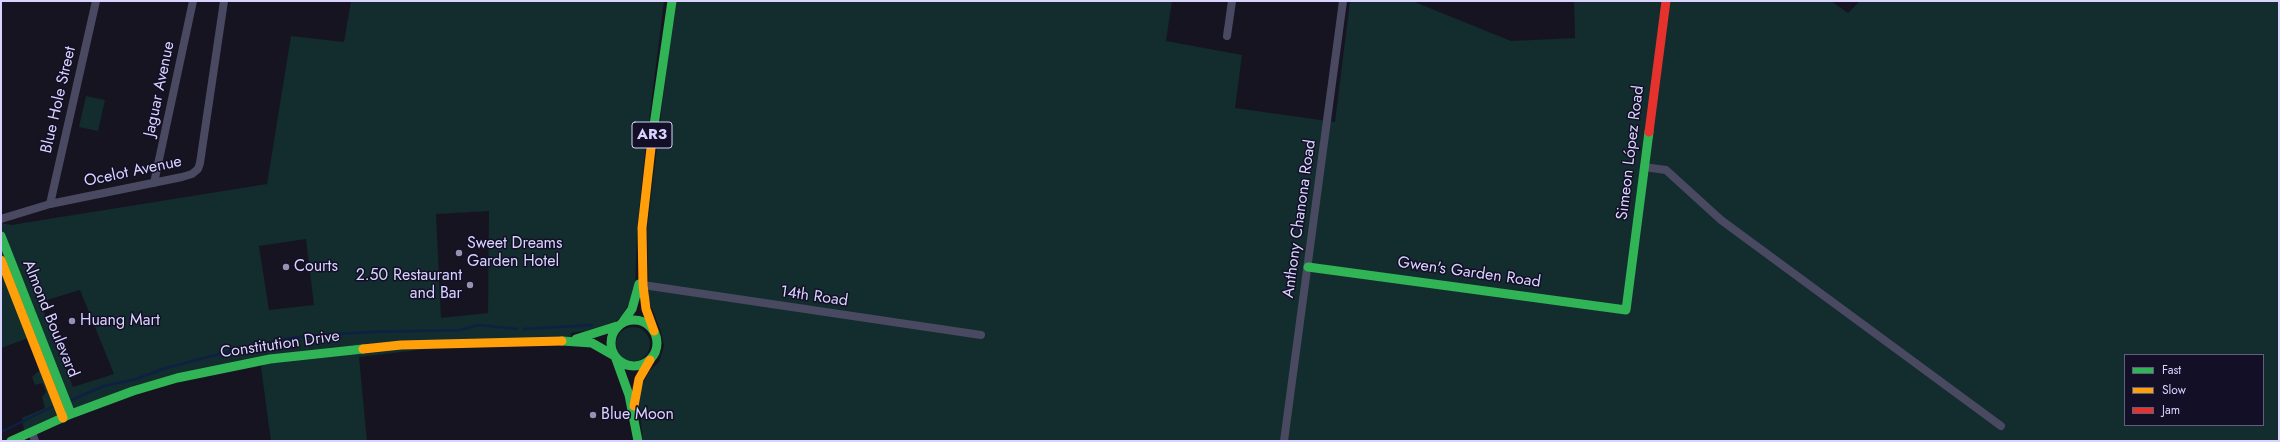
<!DOCTYPE html>
<html>
<head>
<meta charset="utf-8">
<style>
  body { margin:0 }
  #map { position:relative; width:2280px; height:442px; overflow:hidden; background:#161421; font-family:Jost,sans-serif }
  canvas { display:block }
  .frame { position:absolute; inset:0; border:2px solid #d9d4ff; pointer-events:none }
  .legend { position:absolute; left:2124px; top:354px; width:140px; height:72px; box-sizing:border-box; background:#130f26; border:1px solid #625e7d; margin:0; padding:5px 7px; list-style:none; font-size:12px; color:#d9d4ff }
  .legend li { display:flex; align-items:center; gap:8px; height:20px }
  .legend b { width:20px; border:1px solid #625e7d }
</style>
</head>
<body>
<div id="map">
<canvas width="2280" height="442"></canvas>
<div class="frame"></div>
<ul class="legend">
<li><b style="height:5px;background:#30b455"></b>Fast</li>
<li><b style="height:5px;background:#ff9f0a"></b>Slow</li>
<li><b style="height:5px;background:#e5322d"></b>Jam</li>
</ul>
</div>
<script>
const ctx = document.querySelector('canvas').getContext('2d');
ctx.lineJoin = 'round';
function fillPath(path, color) { ctx.fillStyle = color; ctx.fill(path, 'evenodd'); }
const poly = rows => new Path2D(rows.map(r => 'M' + r).join(''));
function trace(path, color, width, dash) { ctx.strokeStyle = color; ctx.lineWidth = width; ctx.lineCap = dash ? 'butt' : 'round'; ctx.setLineDash(dash || []); ctx.stroke(path); }
function label(font, color, halo, rows, align = 'center') {
  ctx.font = font + ' Jost,sans-serif'; ctx.lineWidth = 3; ctx.setLineDash([]); ctx.textBaseline = 'middle'; ctx.strokeStyle = halo; ctx.fillStyle = color; for (const [text, x, y, turn = 0] of rows) {
    ctx.save(); ctx.translate(x, y); ctx.rotate((+turn || 0) * Math.PI / 180); ctx.textAlign = isNaN(turn) ? turn : align; if (halo) ctx.strokeText(text, 0, 0); ctx.fillText(text, 0, 0); ctx.restore();
  }
}
fillPath(poly([
  [351,1,664,1,644,161,637,231,635,292,622,316,615,322,585,331,571,333,571,344,452,346,359,357,367,441,271,441,261,367,269,360,177,378,25,435,22,418,45,408,42,397,46,392,42,383,35,385,32,377,42,368,31,337,1,348,1,223,11,225,267,184,291,36,344,42],
  [489,211,488,313,441,318,436,214],
  [306,239,314,305,269,310,259,246],
  [80,290,114,374,73,387,40,302],
  [675,1,1172,1,1166,41,1242,55,1235,108,1335,122,1350,1,1412,1,1511,41,1575,38,1574,1,1831,1,1848,13,1860,1,2279,1,2279,441,643,441,639,406,640,390,650,370,659,362,664,346,661,332,649,301,647,229],
  [2125,355,2263,355,2263,425,2125,425],
  [86,96,105,100,98,131,79,127],
  '616 344a17 17 0 1 1 34 0a17 17 0 1 1-34 0Z'
]), '#132c2d');
trace(poly([
  [524,329,592,325],
  [69,401,104,386,136,379,166,368,246,347,297,337,368,332,460,330,478,325,517,329],
  [1,432,54,406]
]), '#0d2144', 2.5);
trace(poly([
  [1227,36,1232,1],
  [1644,167,1666,170,1721,220,2001,426],
  [154,183,193,1],
  [50,204,96,1],
  [1,219,50,204,182,177,192,174,198,169,200,163,224,1],
  [643,285,981,335],
  [32,432,35,441],
  [1284,441,1343,1]
]), '#4a4962', 8);
trace(poly([
  [652,139,672,1],
  [1,236,71,414],
  [1308,267,1626,310,1649,132],
  '611 343a23 23 0 1 1 46 0a23 23 0 1 1-46 0Z',
  [622,323,632,309,639,284],
  [576,339,617,326],
  [562,341,592,343,613,355],
  [616,359,629,395,638,441],
  [11,441,71,414,133,391,177,378,270,359,363,349]
]), '#30b455', 9);
trace(poly([
  [652,139,642,228,643,285,646,309,654,331],
  [1,260,63,418],
  [363,349,401,345,562,341],
  [634,406,639,379,650,360]
]), '#ff9f0a', 9);
trace(poly([
  [1649,132,1666,1]
]), '#e5322d', 9);
for (const [x, y, r, color] of [
  [459,253,4,"#9591b1"],
  [286,267,4,"#9591b1"],
  [470,285,4,"#9591b1"],
  [72,321,4,"#9591b1"],
  [593,415,4,"#9591b1"]
]) { const dot = new Path2D(); dot.arc(x, y, r, 0, 2 * Math.PI); ctx.fillStyle = color; ctx.fill(dot); trace(dot, '#130f26', 1.5); }
for (const [x, y, w] of [
  [652,135,40]
]) { const box = new Path2D(); box.roundRect(x - w / 2, y - 13, w, 26, 3); ctx.fillStyle = '#130f26'; ctx.fill(box); trace(box, '#d9d4ff', 1); }
label('bold 15px', '#d9d4ff', null, [
  ["AR3",652,135]
]);
label('16px', '#d9d4ff', '#130f26', [
  ["Jaguar Avenue",160,89,-78],
  ["Blue Hole Street",59,100,-77],
  ["Simeon López Road",1631,153,-83],
  ["Ocelot Avenue",133,172,-12],
  ["Anthony Chanona Road",1300,219,-82],
  ["Gwen's Garden Road",1469,273,8],
  ["14th Road",814,297,8],
  ["Almond Boulevard",50,319,68],
  ["Constitution Drive",280,345,-8]
]);
label('16px', '#d9d4ff', '#130f26', [
  ["Sweet Dreams",467,244],
  ["Garden Hotel",467,262],
  ["Courts",294,267],
  ["2.50 Restaurant",462,276,"right"],
  ["and Bar",462,294,"right"],
  ["Huang Mart",80,321],
  ["Blue Moon",601,415]
], 'left');
</script>
</body>
</html>
